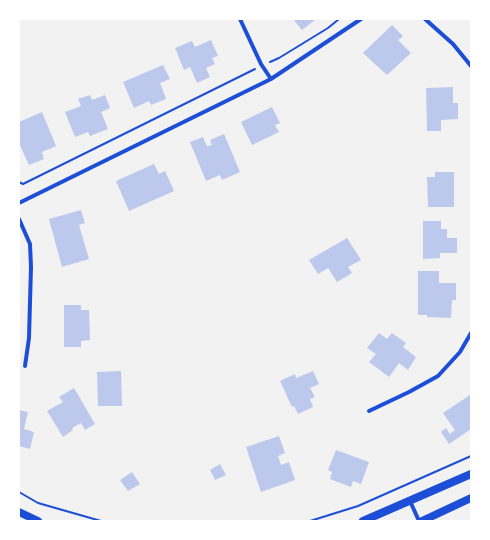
<!DOCTYPE html>
<html>
<head>
<meta charset="utf-8">
<style>
  body { margin:0 }
  #map { position:relative; width:490px; height:540px; overflow:hidden; background:#f2f2f2; font-family:"DejaVu Sans",sans-serif }
  canvas { display:block }
  .frame { position:absolute; inset:0; border:20px solid #fff; pointer-events:none }
</style>
</head>
<body>
<div id="map">
<canvas width="490" height="540"></canvas>
<div class="frame"></div>
</div>
<script>
const ctx = document.querySelector('canvas').getContext('2d');
ctx.lineJoin = 'round';
function fillPath(path, color) { ctx.fillStyle = color; ctx.fill(path, 'evenodd'); }
const poly = rows => new Path2D(rows.map(r => 'M' + r).join(''));
function trace(path, color, width, dash) { ctx.strokeStyle = color; ctx.lineWidth = width; ctx.lineCap = dash ? 'butt' : 'round'; ctx.setLineDash(dash || []); ctx.stroke(path); }
fillPath(poly([
  [293,19,314,19,315,20,302,30],
  [392,25,403,36,398,40,411,53,387,75,363,53],
  [211,40,218,56,212,58,215,64,206,68,210,77,197,83,190,67,184,70,175,48,192,41,195,47],
  [163,65,170,79,160,83,166,99,151,105,149,101,134,108,123,82],
  [453,87,453,103,458,103,458,119,441,120,441,131,427,131,426,88],
  [90,95,92,100,105,95,110,108,101,112,108,129,90,136,88,132,75,137,65,112,81,106,78,99],
  [272,107,280,123,275,125,279,132,252,145,241,122],
  [42,112,56,146,42,152,44,159,29,165,19,143,19,122],
  [224,134,240,172,222,180,220,175,206,181,190,142,203,137,207,146,212,145,210,140],
  [154,164,159,174,165,171,174,191,129,211,116,181],
  [435,172,454,172,454,207,428,207,427,177,435,177],
  [81,210,85,223,79,225,89,259,62,267,49,219],
  [423,221,441,221,441,229,447,229,447,238,457,238,457,253,440,253,440,258,423,259],
  [347,238,361,260,348,267,352,273,337,282,328,268,318,274,309,260],
  [418,271,439,271,439,283,456,283,456,300,452,300,451,318,427,317,427,315,418,315],
  [64,305,81,305,81,310,89,310,90,340,81,341,81,347,64,347],
  [379,333,387,339,392,333,406,343,403,347,416,357,408,370,399,363,389,377,369,362,376,354,367,348],
  [121,371,122,406,98,406,97,372],
  [313,371,319,384,310,388,315,397,310,399,313,407,298,414,294,406,292,407,280,381,295,374,296,378],
  [74,388,95,424,85,430,81,423,72,428,73,430,63,437,47,411,63,402,59,397],
  [470,395,471,397,471,429,449,444,441,432,446,428,450,434,455,430,443,413],
  [19,410,28,412,24,429,34,432,30,449,19,446],
  [279,436,285,453,278,456,281,465,289,462,295,480,261,492,246,447],
  [336,450,369,462,361,484,353,481,351,487,330,479,332,472,328,470],
  [220,464,226,475,215,480,210,470],
  [132,472,140,484,128,491,120,480]
]), '#bdc9ec');
trace(poly([
  [270,62,279,58,328,28,339,19],
  [19,182,23,184,255,69],
  [19,492,38,503,101,521],
  [310,521,358,506,471,456]
]), '#1d4ed8', 2);
trace(poly([
  [240,19,261,64,271,79],
  [425,19,453,44,471,66],
  [19,203,271,79,361,19],
  [19,219,30,244,31,267,29,338,25,366],
  [369,411,409,392,438,376,460,352,471,333],
  [410,501,419,521]
]), '#1d4ed8', 4);
trace(poly([
  [19,512,38,521],
  [363,521,471,474],
  [422,521,471,498]
]), '#1d4ed8', 8);
</script>
</body>
</html>
